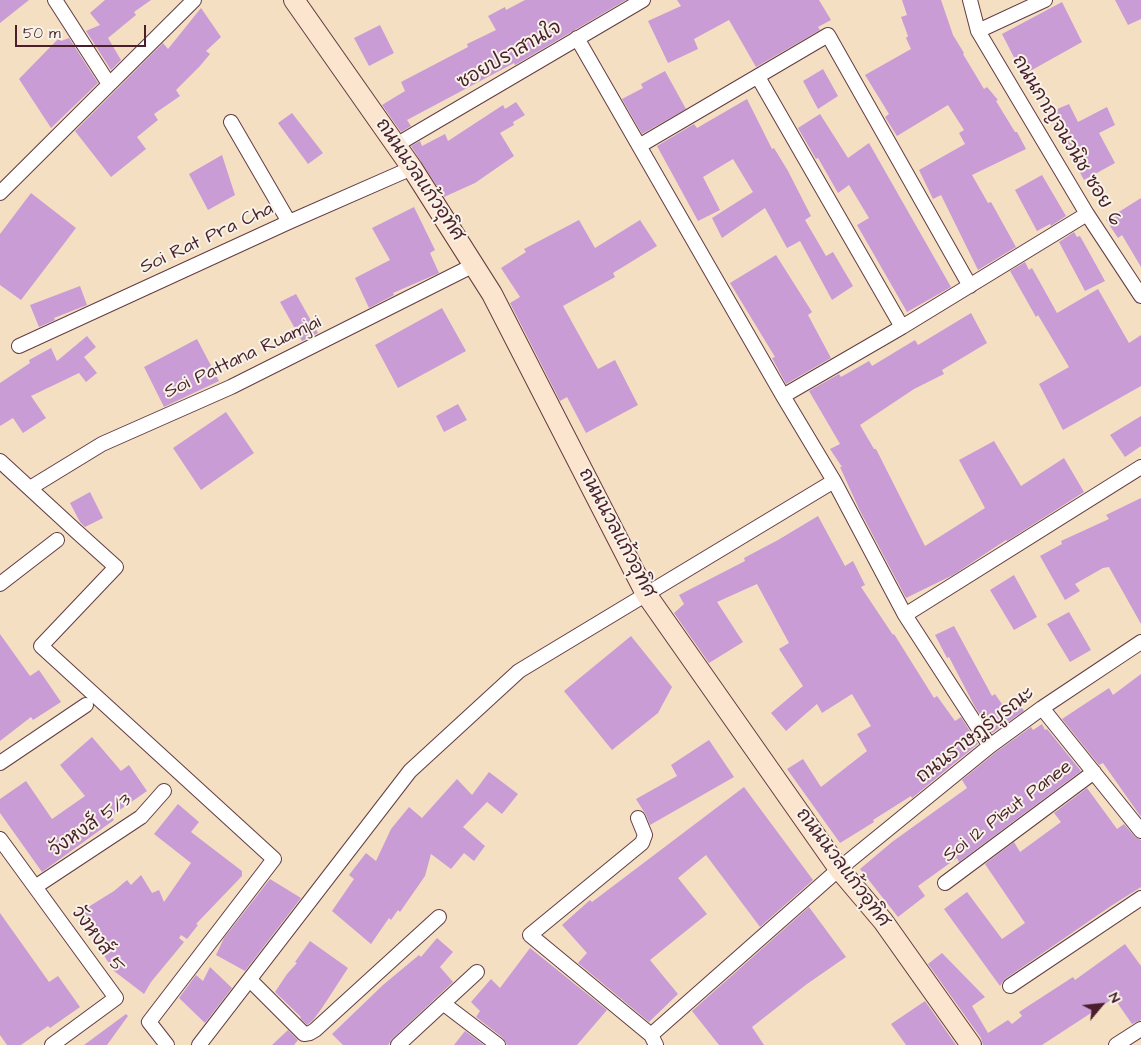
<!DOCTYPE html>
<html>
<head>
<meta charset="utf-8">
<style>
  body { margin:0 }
  #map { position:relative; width:1141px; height:1045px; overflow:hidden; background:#f4dfc3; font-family:"Architects Daughter",sans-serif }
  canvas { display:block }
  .north { position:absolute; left:1076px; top:980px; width:50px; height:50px; -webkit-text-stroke:4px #f7f3e8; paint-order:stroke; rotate:62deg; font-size:14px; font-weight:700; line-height:20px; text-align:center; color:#4a1f2b }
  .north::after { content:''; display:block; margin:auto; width:18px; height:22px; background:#4a1f2b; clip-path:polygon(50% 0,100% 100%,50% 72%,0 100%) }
  .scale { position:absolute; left:15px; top:25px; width:131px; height:22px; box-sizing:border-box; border:2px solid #4a1f2b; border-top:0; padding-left:6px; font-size:15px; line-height:18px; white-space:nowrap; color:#4a1f2b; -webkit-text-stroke:4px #f7f3e8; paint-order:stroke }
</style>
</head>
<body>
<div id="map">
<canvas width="1141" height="1045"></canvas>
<div class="north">N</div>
<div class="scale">50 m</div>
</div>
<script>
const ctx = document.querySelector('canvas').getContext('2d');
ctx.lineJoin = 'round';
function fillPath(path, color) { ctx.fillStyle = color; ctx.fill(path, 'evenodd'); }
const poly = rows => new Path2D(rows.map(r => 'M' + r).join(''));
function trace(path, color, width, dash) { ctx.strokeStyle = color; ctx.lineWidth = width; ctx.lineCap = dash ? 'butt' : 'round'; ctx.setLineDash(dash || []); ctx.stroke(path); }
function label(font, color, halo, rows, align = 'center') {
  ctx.font = font + ' "Architects Daughter","Playpen Sans Thai",sans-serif'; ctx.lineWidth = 4; ctx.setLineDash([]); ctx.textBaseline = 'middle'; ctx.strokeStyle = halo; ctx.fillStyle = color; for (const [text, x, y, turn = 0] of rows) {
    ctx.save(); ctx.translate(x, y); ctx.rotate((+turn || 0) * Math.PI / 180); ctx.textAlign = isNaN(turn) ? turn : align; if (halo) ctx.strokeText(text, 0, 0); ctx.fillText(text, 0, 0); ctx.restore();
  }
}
fillPath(poly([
  [0,0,29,0,0,23],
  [105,0,151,0,134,12,136,15,108,38,121,60,111,70,86,31,100,25,90,13],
  [525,0,626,0,515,65,514,63,407,120,411,126,401,132,382,105,405,91,401,82,468,47,467,44,496,30,488,16,505,7,506,10],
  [677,0,819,0,831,20,818,27,820,30,756,67,729,20,694,39,698,49,668,63,648,21,681,6],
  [902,0,941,0,953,35,964,53,963,54,984,89,987,87,998,100,996,101,1015,132,1017,132,1026,149,972,175,988,203,991,202,1016,247,978,270,941,195,933,199,919,170,965,144,959,133,964,130,948,105,897,136,885,117,889,114,865,75,911,49,906,38,908,36,901,17,907,15],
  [1115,0,1141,0,1141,19,1128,25],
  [1062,2,1082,42,1023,75,1002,34],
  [201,8,221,37,206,51,210,54,200,66,176,90,180,96,154,114,158,120,137,137,146,149,111,177,75,131,163,43,168,49],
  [380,25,394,53,369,66,354,38],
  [59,38,61,41,69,38,98,83,51,128,19,79],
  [823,69,838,96,818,109,803,81],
  [665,71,686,109,642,134,622,99,643,88,641,84],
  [747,99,772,149,774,148,788,171,811,216,805,220,826,256,833,252,853,286,832,300,800,241,787,248,765,208,722,238,712,218,753,192,733,159,703,177,720,210,698,221,657,146,694,124,697,128],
  [516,102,525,115,513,122,514,125,500,133,514,156,475,183,444,197,411,146,420,141,422,146,445,134,448,141,503,105,505,109],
  [1069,104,1078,122,1107,107,1115,125,1099,133,1115,163,1084,180,1048,113],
  [292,113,323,153,308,164,278,123],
  [820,114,848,158,869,143,951,287,907,312,857,225,869,218,849,185,838,193,818,158,816,159,798,128],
  [222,155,235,195,208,210,189,174],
  [1042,175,1066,216,1051,226,1050,224,1037,231,1015,190],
  [31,193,76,228,21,300,0,285,0,234],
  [1141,198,1141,267,1122,235,1118,238,1106,220],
  [414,207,435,250,430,253,439,273,393,293,394,295,369,308,355,278,390,260,372,228],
  [579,220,595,248,640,220,657,246,613,273,615,277,563,306,598,369,615,360,638,405,586,433,567,397,560,401,510,303,520,297,501,268,526,252,524,249],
  [1074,232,1077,237,1080,236,1105,281,1085,291,1059,242],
  [776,255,812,312,808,315,831,358,786,384,772,358,775,357,730,283],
  [1025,262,1029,270,1032,268,1057,313,1098,289,1129,343,1141,335,1141,386,1063,430,1039,384,1069,367,1038,315,1036,317,1010,271],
  [80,286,87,305,54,318,55,320,39,327,30,305],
  [296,294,318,333,302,341,280,302],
  [442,308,466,351,398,388,375,345],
  [971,313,987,343,942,370,944,374,914,389,860,425,874,449,876,449,925,546,985,508,959,460,994,441,1021,486,1064,458,1084,492,1007,541,1006,540,953,575,906,598,859,509,840,467,842,467,830,449,840,444,809,391,839,374,841,377,869,361,872,366,915,340,918,345],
  [87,336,96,347,84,357,97,373,86,382,79,373,31,396,46,418,23,433,13,418,0,426,0,383,30,363,29,360,51,348,57,361],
  [197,339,219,381,164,407,144,367],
  [458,404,467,420,444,432,436,416],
  [226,412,254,453,201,490,173,448],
  [1141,416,1141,446,1125,457,1110,435],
  [90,492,103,518,85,527,80,522,70,503],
  [1141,498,1141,624,1109,567,1103,568,1075,584,1080,591,1065,600,1040,556,1062,544,1061,541,1109,519,1106,515],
  [818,516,845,566,853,561,865,585,861,587,893,635,894,634,934,698,937,696,955,721,961,717,978,744,912,798,911,796,873,820,874,822,840,843,787,769,803,759,821,787,867,751,857,734,871,726,852,694,822,713,817,704,786,731,771,713,803,686,779,649,789,643,757,584,717,602,743,642,709,663,674,613,684,604,679,595,745,561,744,558,778,540],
  [1014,575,1037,617,1014,630,990,590],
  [1069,612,1091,650,1070,662,1047,624],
  [954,626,992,696,995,694,1008,713,1021,706,1024,711,992,733,975,707,949,657,947,658,935,635],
  [0,634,30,676,39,670,61,702,33,720,31,717,0,741],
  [631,636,672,687,658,713,612,750,564,691],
  [1141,674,1141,817,1103,763,1099,765,1062,719,1109,688,1113,695],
  [1042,724,1045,730,1047,729,1081,771,959,862,957,858,918,886,925,896,898,917,860,869,892,842,967,788,962,780,995,753,1031,727,1033,730],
  [92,737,121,771,129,765,147,791,111,816,114,820,42,872,0,813,0,799,26,781,52,819,85,796,60,765],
  [709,740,734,777,650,825,646,815,636,799,677,776,671,765],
  [489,772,518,794,502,814,487,802,463,827,485,846,474,861,464,853,451,869,431,854,425,876,400,912,398,910,391,920,389,918,371,944,332,911,354,879,349,875,366,853,376,861,391,829,409,807,422,818,457,779,472,795],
  [744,787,813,880,760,927,706,855,678,878,707,914,650,960,678,994,649,1022,578,963,587,953,562,925,590,900,592,902],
  [1087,788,1117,829,1124,824,1135,837,1141,840,1141,887,1111,906,1005,979,1000,986,944,909,967,892,1002,939,1025,923,985,864,1014,842,1020,852,1061,822,1054,813],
  [178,804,199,822,191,832,242,871,242,876,196,924,198,925,187,939,181,935,179,938,184,942,151,982,144,994,114,971,77,914,114,891,127,880,131,885,141,875,152,893,159,890,164,902,191,863,154,834],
  [270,879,301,898,245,971,216,955,224,938],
  [809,907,846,957,807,984,752,1027,764,1045,719,1045,692,1011],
  [0,913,49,982,58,976,80,1007,50,1028,48,1026,21,1045,7,1045,0,1035],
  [437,938,453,952,440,967,453,982,392,1039,388,1045,343,1045,332,1034,383,985,419,955,421,957],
  [310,941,348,968,322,1008,313,1020,307,1025,300,1018,301,1017,275,992,287,974,297,963,295,962],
  [1125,944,1141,966,1141,1020,1132,1024,1114,998,1042,1045,983,1045,981,1038,928,964,942,953,985,997,972,1006,988,1033,1008,1020,1012,1024,1022,1016,1019,1012,1073,977,1075,980],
  [530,948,607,1010,577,1045,507,1045,503,1038,476,1017,480,1011,471,1002,491,979,500,988],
  [210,967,232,988,205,1023,179,998,196,975,203,981],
  [925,1001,956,1045,906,1045,891,1024],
  [126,1014,128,1016,107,1045,84,1045],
  [288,1030,298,1040,294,1045,272,1045],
  [465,1031,484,1045,454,1045]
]), '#c99cd6');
const street = poly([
  [55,0,109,84],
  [970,0,978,31,1087,214,1141,296],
  [978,31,1045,0],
  [577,38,783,396,834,481,905,615,990,746],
  [758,77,902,327],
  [231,122,289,222],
  [396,145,643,0],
  [639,146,828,35,970,286],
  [0,193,194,0],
  [19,346,289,222,412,168],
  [783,396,902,327,1087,214],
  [0,461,76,531,116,567,41,646,274,859,149,1022,167,1045],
  [30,488,102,444,231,387,474,265],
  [0,584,57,540],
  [905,615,1141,467],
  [1042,708,1141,831],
  [0,763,86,705],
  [638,818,645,835,642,843,530,935,651,1035],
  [0,839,116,998,52,1045],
  [945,883,1094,772],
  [35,887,141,817,164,791],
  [250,980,304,1034,310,1033,315,1030,439,917],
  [1010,986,1141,898],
  [444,1004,498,1045],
  [199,1045,410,771,519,671,834,481],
  [398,1045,477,972],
  [656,1045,651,1035,839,869,990,746,1042,708,1141,642],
  [1116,1045,1141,1029]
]);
const secondary = poly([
  [294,0,412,168,492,294,646,594,839,869,883,921,971,1045]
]);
trace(street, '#643c42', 16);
trace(secondary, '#643c42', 22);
trace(street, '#fff', 14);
trace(secondary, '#fce5cf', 20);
label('19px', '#4a1f2b', '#f7f3e8', [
  ["ซอยปราสานใจ",510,56,-30],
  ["ถนนกาญจนวนิช ซอย 6",1066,141,59],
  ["ถนนนวลแก้วอุทิศ",419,180,56],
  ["Soi Rat Pra Cha",207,239,-25],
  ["Soi Pattana Ruamjai",243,358,-25],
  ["ถนนนวลแก้วอุทิศ",616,533,62],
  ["ถนนราษฎร์บูรณะ",976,736,-38],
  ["Soi 12 Pisut Panee",1008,812,-37],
  ["วังหงส์ 5/3",91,826,-35],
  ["ถนนนวลแก้วอุทิศ",842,868,53],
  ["วังหงส์ 5",97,940,54]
]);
</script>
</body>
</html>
